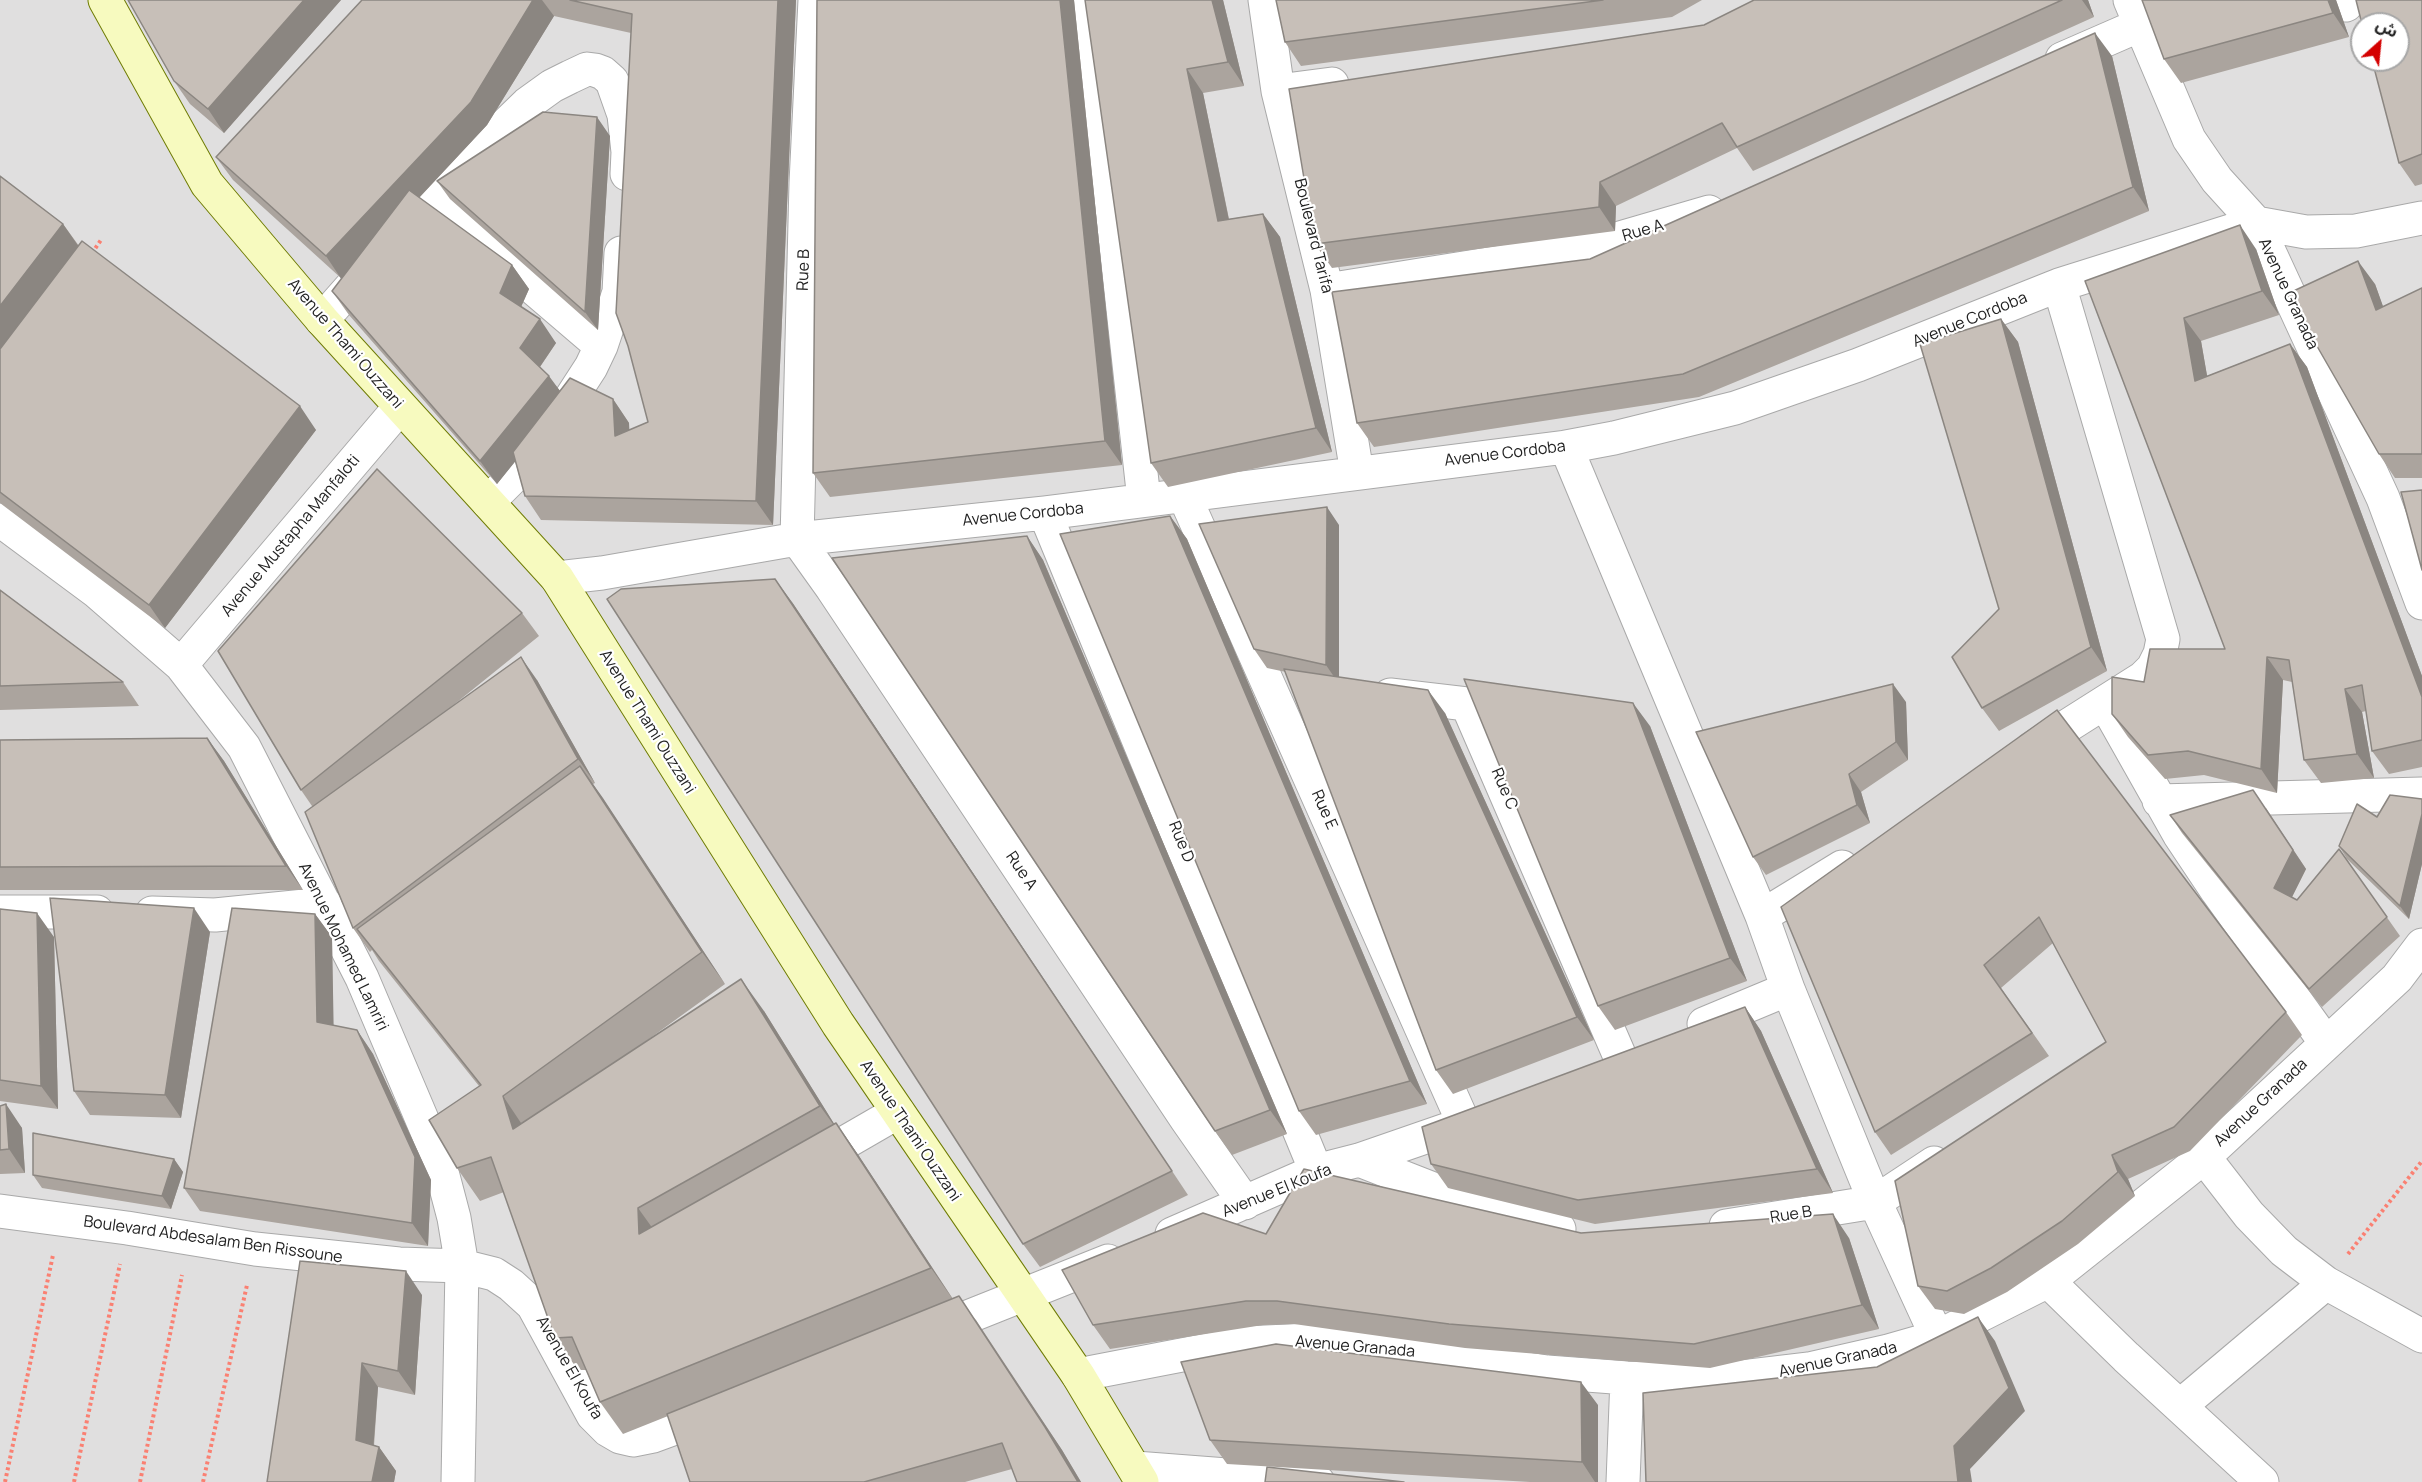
<!DOCTYPE html>
<html>
<head>
<meta charset="utf-8">
<style>
  body { margin:0 }
  #map { position:relative; width:2422px; height:1482px; overflow:hidden; background:#f2efe9; font-family:Manrope,"Noto Sans Arabic",sans-serif }
  canvas { display:block }
  .north { position:absolute; left:2350px; top:12px; width:60px; height:60px; box-sizing:border-box; background:#fff; border:2px solid #a7a7a7; border-radius:50%; rotate:27deg; font-size:16px; font-weight:700; line-height:24px; text-align:center; color:#222 }
  .north::after { content:''; display:block; margin:auto; width:21px; height:27px; background:#d40000; clip-path:polygon(50% 0,100% 100%,50% 72%,0 100%) }
</style>
</head>
<body>
<div id="map">
<canvas width="2422" height="1482"></canvas>
<div class="north">ش</div>
</div>
<script>
const ctx = document.querySelector('canvas').getContext('2d');
ctx.lineJoin = 'round';
function fillPath(path, color) { ctx.fillStyle = color; ctx.fill(path, 'evenodd'); }
const poly = rows => new Path2D(rows.map(r => 'M' + r).join(''));
function trace(path, color, width, dash) { ctx.strokeStyle = color; ctx.lineWidth = width; ctx.lineCap = dash ? 'butt' : 'round'; ctx.setLineDash(dash || []); ctx.stroke(path); }
function label(font, color, halo, rows, align = 'center') {
  ctx.font = font + ' Manrope,sans-serif'; ctx.lineWidth = 4.5; ctx.setLineDash([]); ctx.textBaseline = 'middle'; ctx.strokeStyle = halo; ctx.fillStyle = color; for (const [text, x, y, turn = 0] of rows) {
    ctx.save(); ctx.translate(x, y); ctx.rotate((+turn || 0) * Math.PI / 180); ctx.textAlign = isNaN(turn) ? turn : align; if (halo) ctx.strokeText(text, 0, 0); ctx.fillText(text, 0, 0); ctx.restore();
  }
}
fillPath(poly([
  [0,0,2422,0,2422,1482,0,1482],
  [2362,24,2398,24,2398,60,2362,60]
]), '#e0dfdf');
const street = poly([
  [815,0,806,183,797,539,832,588,1187,1120,1245,1203],
  [1089,0,1144,500],
  [1265,0,1278,91,1327,290,1357,473],
  [2130,0,2189,139,2217,180,2256,223,2383,498,2422,603],
  [2345,0,2346,5],
  [2062,59,2140,25],
  [1278,91,1332,84],
  [429,199,601,346],
  [1327,290,1582,249,1709,212],
  [322,320,429,199,527,104,552,86,570,77,587,69,595,70,603,73,612,81,624,115,628,152,627,174],
  [1566,447,1762,916,1788,989,1875,1202,1937,1337],
  [1184,495,1464,1124],
  [488,502,518,472,558,418,591,367,601,346,619,292,621,253],
  [1045,513,1316,1171],
  [0,520,97,592,181,665,244,747,362,978,438,1157,454,1218,462,1266,458,1482],
  [557,578,602,573,797,539,1045,513,1566,447,1614,438,1735,408,1858,365,2059,285,2256,223,2306,232,2356,231,2422,218],
  [181,665,400,407],
  [1390,695,1467,704,1621,1059],
  [2105,703,2179,834,2217,891,2326,1043],
  [2031,749,2143,678,2153,668,2160,654,2163,639,2059,285],
  [2159,801,2422,794],
  [0,912,97,912],
  [152,913,215,915,325,904],
  [1762,916,1842,867],
  [1704,1024,1788,989],
  [2204,1157,2249,1215,2284,1251,2326,1283,2422,1336],
  [1359,1160,1451,1196,1529,1222,1559,1229],
  [808,1164,898,1112],
  [0,1211,127,1228,255,1249,399,1264,462,1266,494,1274,511,1285,533,1305,593,1415,608,1430,620,1437,633,1440,653,1436,713,1414],
  [1726,1226,1875,1202,1934,1163],
  [1172,1234,1316,1171,1359,1160,1466,1123],
  [2048,1281,2126,1357,2262,1482],
  [930,1332,1108,1261],
  [1078,1375,1244,1343,1310,1340,1383,1347,1547,1372,1627,1378,1725,1379,1809,1369,1888,1351,1937,1337,2048,1281,2204,1157,2397,978,2422,945],
  [2180,1406,2326,1283],
  [1135,1468,1318,1482],
  [1623,1482,1627,1378]
]);
const secondary = poly([
  [105,0,207,184,322,320,557,578,838,1024,1078,1375,1142,1482]
]);
trace(street, '#a9a9a9', 35);
trace(secondary, '#707d05', 35);
trace(poly([
  [92,253,101,240],
  [2348,1254,2422,1161],
  [5,1482,53,1255],
  [74,1482,120,1264],
  [140,1482,182,1275],
  [203,1482,247,1285]
]), '#fa8072', 4, [3, 3]);
trace(street, '#fff', 33);
trace(secondary, '#f7fabf', 33);
fillPath(poly([
  [128,0,341,0,224,133,190,104,174,81],
  [362,0,796,0,773,525,541,520,525,496,515,461,497,484,349,315,332,291,342,279,233,180,216,157],
  [554,16,631,33,648,422,629,430,629,423,613,399,560,391,540,367,556,343,521,307,529,289,512,265,419,198,487,125],
  [817,0,1074,0,1122,465,830,497,813,473],
  [1085,0,1223,0,1244,86,1203,93,1229,219,1263,214,1280,237,1332,452,1168,487,1151,463],
  [1276,0,1702,0,1672,17,1301,66,1285,42],
  [1754,0,2088,0,2094,17,1753,171,1737,148,1616,206,1615,231,1332,268,1315,244,1704,25],
  [2336,0,2349,37,2181,83,2164,59],
  [2422,0,2422,184,2415,186,2399,163],
  [2112,56,2149,211,1699,397,1374,447,1357,423,1590,259],
  [610,136,598,330,450,199,437,181],
  [0,176,63,224,79,246,316,430,165,628,0,503],
  [2256,249,2279,315,2201,341,2207,376,2290,344,2307,367,2422,676,2422,767,2389,774,2372,751,2366,711,2362,712,2374,778,2321,783,2304,760,2292,682,2283,680,2277,793,2204,775,2165,779,2128,737,2112,714,2144,682,2225,649,2085,281],
  [2375,284,2383,307,2422,288,2422,478,2395,478,2379,454],
  [2001,319,2018,342,2107,671,1999,731,1982,708,1999,609],
  [1170,516,1187,539,1427,1104,1316,1135,1299,1111],
  [1339,525,1339,677,1445,713,1594,1040,1453,1094,1436,1070,1286,672,1267,668,1254,649],
  [1027,536,1043,560,1287,1134,1232,1155,1215,1131],
  [0,590,123,682,139,706,0,710],
  [792,602,1188,1195,1040,1267,1023,1244],
  [522,613,539,636,451,707,537,680,595,783,593,784,725,984,642,1044,764,1011,834,1124,836,1123,859,1156,953,1299,976,1320,1062,1450,1081,1482,1017,1482,1012,1469,965,1482,690,1482,668,1416,623,1434,600,1402,586,1370,578,1370,555,1338,504,1192,480,1201,457,1168,479,1086,379,961,372,950,370,952,353,928,312,806,301,790],
  [1906,702,1908,760,1861,792,1870,823,1766,875,1753,857],
  [2057,710,2286,1012,2302,1035,2190,1151,2128,1179,2135,1196,2078,1244,2007,1292,1964,1314,1935,1309,1918,1286,2106,1042,2053,943,2001,988,2049,1056,1891,1155,1875,1132],
  [1650,726,1747,981,1615,1030,1598,1006],
  [207,738,224,761,303,890,0,890,0,740],
  [2422,799,2422,864,2409,919,2347,859,2339,846,2377,817],
  [2266,808,2306,869,2292,897,2297,900,2339,849,2400,936,2322,1007,2182,833,2170,815],
  [0,909,54,937,58,1109,0,1101],
  [315,914,332,937,333,1026,357,1030,373,1054,431,1180,428,1246,200,1211,184,1188],
  [210,932,181,1118,90,1115,74,1091],
  [1745,1007,1761,1031,1833,1193,1595,1224,1448,1188,1431,1164],
  [0,1106,22,1128,25,1173,0,1174],
  [174,1159,183,1172,171,1209,42,1188,33,1175],
  [1581,1233,1849,1238,1879,1329,1710,1368,1465,1348,1294,1324,1263,1325,1110,1349,1093,1325,1266,1234],
  [300,1261,422,1295,415,1395,378,1387,374,1446,379,1447,396,1471,394,1482,267,1482],
  [1598,1405,1598,1482,1530,1482,1227,1464,1210,1440]
]), '#aba49e');
fillPath(poly([
  [304,0,341,0,224,133,208,109],
  [533,0,542,0,554,16,487,125,342,280,326,256],
  [778,0,796,0,773,525,756,501],
  [1060,0,1074,0,1122,465,1105,441],
  [1212,0,1223,0,1244,86,1228,62],
  [2082,0,2088,0,2094,17],
  [2328,0,2336,0,2349,37,2333,13],
  [2095,33,2112,56,2149,211,2133,187],
  [1187,69,1203,93,1234,245,1218,221],
  [597,117,610,136,598,330,585,312],
  [1600,182,1616,206,1615,231,1599,207],
  [1263,214,1280,237,1332,452,1316,428],
  [63,224,79,247,0,351,0,306],
  [2240,225,2256,249,2279,315,2262,291],
  [2358,261,2375,284,2393,334,2376,310],
  [512,265,529,289,517,316,500,293],
  [2184,318,2201,341,2212,404,2195,381],
  [540,319,556,343,537,371,520,348],
  [2001,319,2018,342,2107,671,2091,647],
  [2290,344,2307,367,2422,676,2422,697],
  [549,376,566,399,497,484,480,461],
  [613,399,629,423,631,459,615,436],
  [300,406,316,430,165,628,149,605],
  [1327,507,1339,525,1339,684,1326,665],
  [1170,516,1187,539,1427,1104,1410,1081],
  [1027,536,1043,560,1287,1134,1270,1110],
  [775,579,792,602,1188,1195,1172,1171],
  [521,657,537,680,595,783,578,759],
  [2267,657,2283,680,2277,793,2261,769],
  [1893,684,1906,702,1908,760,1896,742],
  [2345,689,2362,712,2374,778,2357,754],
  [1428,690,1445,713,1594,1040,1577,1017],
  [1633,703,1650,726,1747,981,1730,958],
  [207,738,224,761,303,890,286,866],
  [580,766,603,798,725,984,702,952],
  [1849,774,1861,792,1870,823,1857,805],
  [2253,790,2306,869,2287,907,2274,888],
  [2422,814,2422,864,2409,919,2400,906],
  [194,908,210,932,181,1118,165,1095],
  [37,913,54,937,58,1109,41,1086],
  [315,914,332,937,334,1046,317,1022],
  [741,979,764,1011,843,1138,820,1106],
  [1745,1007,1761,1031,1833,1193,1817,1169],
  [357,1030,373,1054,431,1180,428,1246,412,1223],
  [503,1096,525,1129,513,1129],
  [6,1104,22,1128,25,1173,9,1149],
  [836,1123,859,1156,954,1301,931,1268],
  [2112,1155,2128,1179,2135,1196,2118,1172],
  [174,1159,183,1172,171,1209,162,1196],
  [638,1208,661,1240,639,1234],
  [1833,1214,1849,1238,1879,1329,1862,1305],
  [406,1271,422,1295,415,1395,398,1371],
  [959,1296,1062,1450,1081,1482,1078,1482],
  [1978,1317,1995,1341,2025,1411,1970,1469,1972,1482,1958,1482,1954,1446],
  [362,1363,378,1387,372,1464,356,1440],
  [1581,1382,1598,1405,1598,1482,1595,1482,1582,1462],
  [379,1447,396,1471,394,1482,372,1482]
]), '#8b8681');
const building = poly([
  [128,0,304,0,208,109,174,81,128,0],
  [362,0,533,0,471,102,326,256,216,157,362,0],
  [570,0,778,0,756,501,525,496,513,452,570,378,613,399,615,436,648,422,628,346,616,313,632,14,570,0],
  [817,0,1060,0,1105,441,813,473,817,0],
  [1085,0,1212,0,1228,62,1187,69,1218,221,1263,214,1316,428,1151,463,1085,0],
  [1276,0,1603,0,1285,42,1276,0],
  [1754,0,2062,0,1737,147,1722,123,1600,182,1599,207,1315,244,1289,89,1704,25,1754,0],
  [2142,0,2328,0,2333,13,2164,59,2142,0],
  [2356,0,2422,0,2422,154,2399,163,2372,60,2398,60,2398,24,2362,24,2356,0],
  [2095,33,2133,187,1683,374,1357,423,1332,292,1590,259,2095,33],
  [543,112,597,117,585,312,437,181,543,112],
  [0,176,63,224,0,306,0,176],
  [409,190,512,265,500,293,540,319,520,348,549,376,480,461,332,291,409,190],
  [2240,225,2262,291,2184,318,2195,381,2290,344,2422,697,2422,740,2372,751,2362,685,2345,689,2357,754,2304,760,2289,660,2267,657,2261,769,2188,751,2148,755,2112,714,2112,677,2144,682,2150,649,2225,649,2085,281,2240,225],
  [82,241,300,406,149,605,0,492,0,349,82,241],
  [2358,261,2376,310,2422,288,2422,454,2379,454,2287,294,2358,261],
  [2001,319,2091,647,1982,708,1952,657,1999,609,1920,344,2001,319],
  [377,469,522,613,301,790,218,651,377,469],
  [2422,490,2422,570,2401,492,2422,490],
  [1327,507,1326,665,1254,649,1199,524,1327,507],
  [1170,516,1410,1081,1299,1111,1060,534,1170,516],
  [1027,536,1270,1110,1215,1131,832,558,1027,536],
  [775,579,1172,1171,1023,1244,607,599,621,589,775,579],
  [0,590,123,682,0,686,0,590],
  [521,657,578,759,353,928,305,812,521,657],
  [1284,669,1428,690,1577,1017,1436,1070,1284,669],
  [1464,679,1633,703,1730,958,1598,1006,1464,679],
  [1893,684,1896,742,1849,774,1857,805,1753,857,1696,732,1893,684],
  [2057,710,2286,1012,2174,1127,2112,1155,2118,1172,2062,1221,1991,1268,1947,1291,1918,1286,1895,1181,2106,1042,2039,917,1984,965,2032,1033,1875,1132,1781,907,2057,710],
  [207,738,286,866,0,867,0,740,207,738],
  [580,766,702,952,503,1096,513,1129,741,979,820,1106,638,1208,639,1234,836,1123,931,1268,600,1402,572,1337,555,1338,491,1157,457,1168,429,1120,481,1085,357,929,580,766],
  [2253,790,2293,850,2274,888,2297,900,2339,849,2387,917,2309,989,2170,815,2253,790],
  [2390,795,2422,799,2422,814,2400,906,2339,846,2357,804,2377,817,2390,795],
  [50,898,194,908,165,1095,74,1091,50,898],
  [232,908,315,914,317,1022,357,1030,415,1157,412,1223,184,1188,232,908],
  [0,909,37,913,41,1086,0,1080,0,909],
  [1745,1007,1817,1169,1578,1200,1431,1164,1422,1127,1745,1007],
  [6,1104,9,1149,0,1150,0,1106,6,1104],
  [33,1133,174,1159,162,1196,33,1175,33,1133],
  [1304,1169,1581,1233,1833,1214,1862,1305,1694,1344,1449,1324,1277,1301,1246,1301,1093,1325,1062,1270,1203,1213,1266,1234,1304,1169],
  [300,1261,406,1271,398,1371,362,1363,356,1440,379,1447,372,1482,267,1482,300,1261],
  [959,1296,1045,1427,1078,1482,1017,1482,1002,1443,864,1482,690,1482,667,1414,959,1296],
  [1978,1317,2009,1388,1954,1446,1958,1482,1646,1482,1643,1393,1877,1367,1978,1317],
  [1276,1344,1581,1382,1582,1462,1210,1440,1181,1362,1276,1344],
  [1267,1467,1404,1482,1265,1482,1267,1467]
]);
fillPath(building, '#c7bfb8');
trace(building, '#8b8681', 1.5);
label('16px', '#222', '#fff', [
  ["Rue A",1643,231,-16],
  ["Boulevard Tarifa",1313,236,76],
  ["Rue B",804,270,-88],
  ["Avenue Granada",2288,294,65],
  ["Avenue Cordoba",1970,320,-22],
  ["Avenue Thami Ouzzani",345,344,49],
  ["Avenue Cordoba",1505,454,-7],
  ["Avenue Cordoba",1023,515,-6],
  ["Avenue Mustapha Manfaloti",291,536,-50],
  ["Avenue Thami Ouzzani",647,722,58],
  ["Rue C",1504,789,67],
  ["Rue E",1324,810,66],
  ["Rue D",1181,842,68],
  ["Rue A",1021,871,56],
  ["Avenue Mohamed Lamriri",343,947,64],
  ["Avenue Granada",2261,1103,-43],
  ["Avenue Thami Ouzzani",910,1131,56],
  ["Avenue El Koufa",1277,1191,-22],
  ["Rue B",1791,1215,-9],
  ["Boulevard Abdesalam Ben Rissoune",213,1240,8],
  ["Avenue Granada",1355,1347,5],
  ["Avenue Granada",1838,1360,-12],
  ["Avenue El Koufa",569,1368,60]
]);
</script>
</body>
</html>
